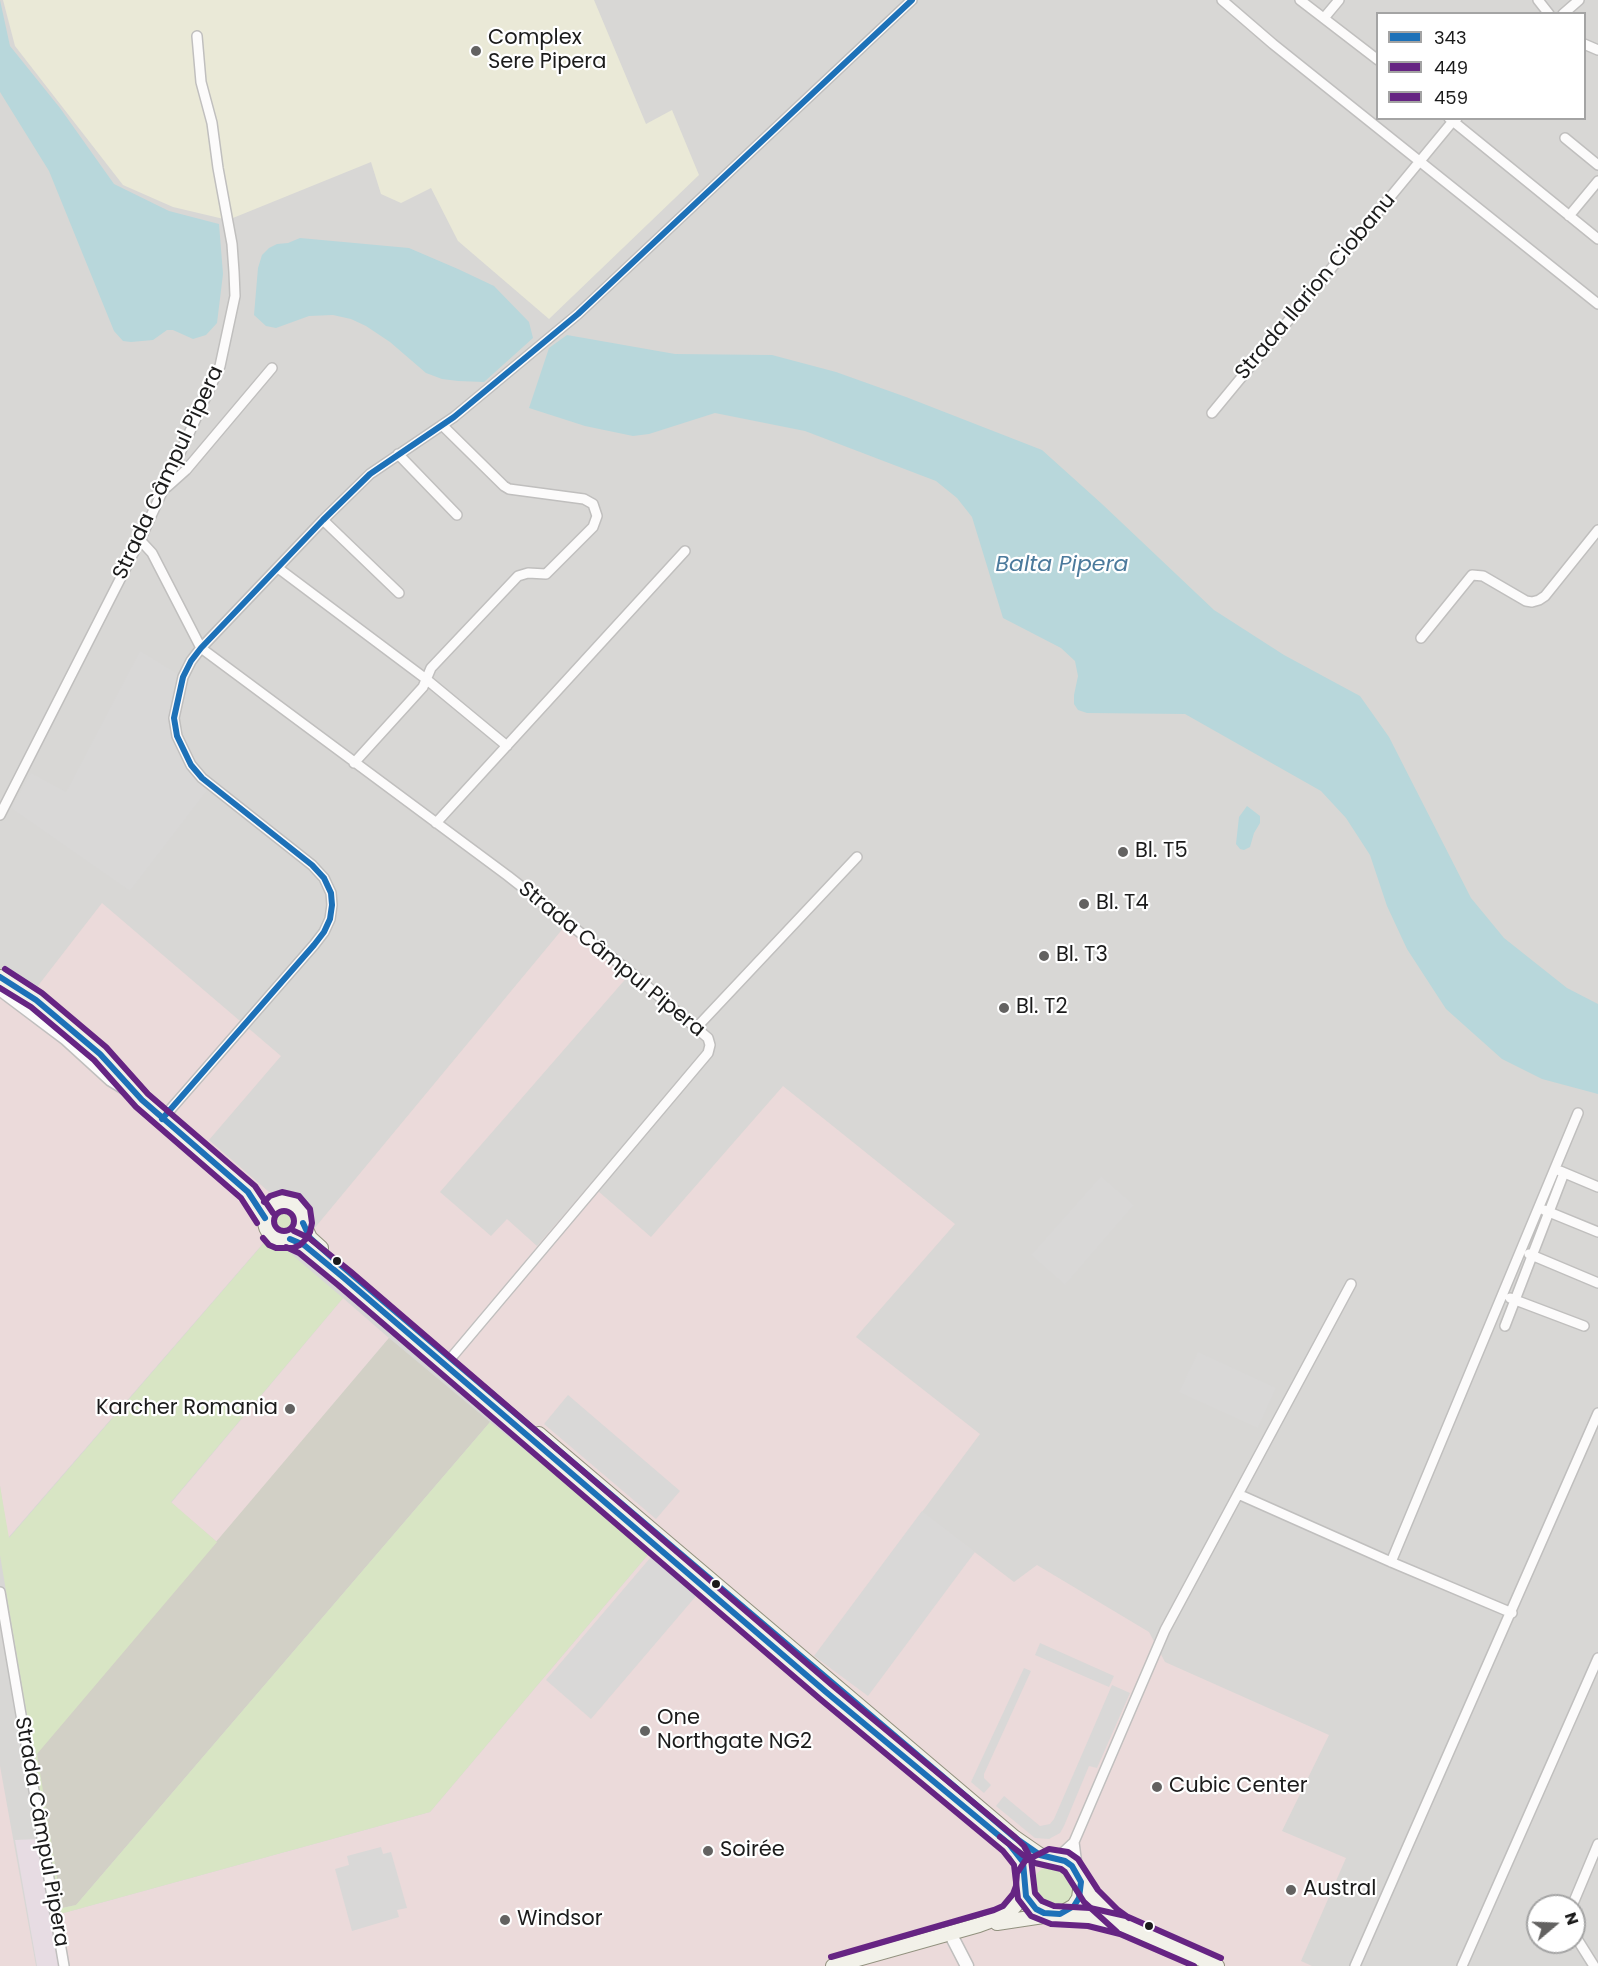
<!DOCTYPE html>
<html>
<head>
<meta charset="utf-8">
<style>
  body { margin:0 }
  #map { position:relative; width:1598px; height:1966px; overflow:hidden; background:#e9e7e4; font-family:Poppins,sans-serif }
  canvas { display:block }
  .legend { position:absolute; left:1376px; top:12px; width:210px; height:108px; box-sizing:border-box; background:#fff; border:2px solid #a4a4a4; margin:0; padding:8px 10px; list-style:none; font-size:18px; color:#1b1b1b }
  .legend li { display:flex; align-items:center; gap:12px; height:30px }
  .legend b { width:30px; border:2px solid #a4a4a4 }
  .north { position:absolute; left:1526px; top:1894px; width:60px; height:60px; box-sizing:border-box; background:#fff; border:2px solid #a4a4a4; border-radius:50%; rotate:71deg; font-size:16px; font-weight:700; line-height:24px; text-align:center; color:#1b1b1b }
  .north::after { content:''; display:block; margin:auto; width:21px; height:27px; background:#636261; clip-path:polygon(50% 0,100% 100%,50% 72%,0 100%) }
</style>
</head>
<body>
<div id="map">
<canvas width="1598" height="1966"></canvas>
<ul class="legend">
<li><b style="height:8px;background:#1d71b8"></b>343</li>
<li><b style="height:8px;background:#662483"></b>449</li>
<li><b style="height:8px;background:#662483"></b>459</li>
</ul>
<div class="north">N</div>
</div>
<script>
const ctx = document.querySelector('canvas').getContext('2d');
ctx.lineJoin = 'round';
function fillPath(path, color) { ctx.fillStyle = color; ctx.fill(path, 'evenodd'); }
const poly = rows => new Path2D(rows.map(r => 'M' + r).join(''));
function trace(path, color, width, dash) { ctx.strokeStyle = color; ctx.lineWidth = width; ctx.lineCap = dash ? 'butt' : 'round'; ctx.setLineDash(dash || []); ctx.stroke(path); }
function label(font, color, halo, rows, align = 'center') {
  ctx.font = font + ' Poppins,sans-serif'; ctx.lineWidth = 4.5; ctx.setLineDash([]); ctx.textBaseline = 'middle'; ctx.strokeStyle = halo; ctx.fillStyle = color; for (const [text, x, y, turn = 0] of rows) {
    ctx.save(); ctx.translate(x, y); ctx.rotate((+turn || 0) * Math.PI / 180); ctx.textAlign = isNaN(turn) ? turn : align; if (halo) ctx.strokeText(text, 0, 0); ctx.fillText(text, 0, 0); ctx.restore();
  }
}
fillPath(poly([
  [0,0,1598,0,1598,1966,0,1966],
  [1378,14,1584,14,1584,118,1378,118],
  [1538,1906,1574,1906,1574,1942,1538,1942]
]), '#d8d7d5');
fillPath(poly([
  [102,903,281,1056,209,1140,313,1230,565,926,629,975,440,1192,491,1236,507,1219,537,1246,590,1184,651,1237,783,1086,955,1224,856,1337,980,1434,922,1512,1014,1582,1037,1565,1149,1632,1165,1662,1329,1735,1282,1831,1346,1858,1301,1961,1312,1966,70,1966,60,1914,430,1812,651,1551,273,1232,8,1538,0,1486,0,995,20,1009],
  [343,1298,389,1338,217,1542,171,1503],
  [0,1766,36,1966,0,1966]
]), '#ebdada');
fillPath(poly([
  [39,1839,62,1966,37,1966,15,1840]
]), '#e7dce3');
fillPath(poly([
  [389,1338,490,1422,76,1905,62,1908,36,1754]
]), '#d2d0c6');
fillPath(poly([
  [3,0,594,0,646,124,672,110,699,175,549,319,458,241,431,188,401,203,381,194,371,162,228,220,173,207,123,185,15,46]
]), '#eae9d7');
fillPath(poly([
  '276 1221a8 8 0 1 1 16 0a8 8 0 1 1-16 0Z',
  [270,1236,343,1298,171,1502,217,1542,37,1754,62,1908,76,1905,490,1422,651,1551,430,1812,60,1914,0,1555,0,1486,9,1538],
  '1032 1887a21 21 0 1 1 42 0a21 21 0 1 1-42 0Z'
]), '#d8e5c4');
fillPath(poly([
  [140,651,181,676,173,698,170,718,172,736,189,768,209,788,130,891,11,808,31,773,66,792],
  [1101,1176,1134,1205,1065,1285,1031,1255],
  [1198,1352,1276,1388,1258,1428,1179,1392],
  [568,1395,680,1491,656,1519,544,1424],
  [922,1511,975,1552,868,1696,814,1656],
  [651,1557,696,1596,591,1719,546,1680],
  [1040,1643,1114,1676,1109,1687,1035,1655],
  [1024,1668,1031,1671,984,1774,984,1778,991,1785,984,1793,971,1782],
  [1112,1685,1130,1693,1097,1768,1089,1766,1064,1826,1060,1833,1049,1839,1035,1838,996,1806,1004,1796,1040,1826,1050,1824,1054,1819],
  [381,1847,383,1854,391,1852,407,1908,397,1910,399,1917,352,1931,335,1869,349,1865,347,1856]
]), '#d9d8d7');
fillPath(poly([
  [0,0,10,46,60,108,114,184,169,211,219,224,223,274,217,323,206,335,193,339,173,330,167,330,153,340,131,342,123,341,114,331,49,171,0,92],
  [300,238,409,248,458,269,494,286,529,322,533,338,484,382,458,381,442,379,426,373,390,342,366,326,351,319,333,315,309,316,276,328,266,326,254,315,258,268,262,255,269,248,277,244,288,243],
  [567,335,675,354,772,355,836,372,906,397,1042,450,1102,504,1214,610,1284,655,1360,696,1389,737,1471,898,1504,938,1567,988,1598,1004,1598,1094,1542,1079,1502,1059,1446,1009,1407,949,1387,906,1370,855,1346,818,1321,791,1185,714,1087,713,1078,710,1074,704,1074,695,1078,676,1075,661,1061,648,1003,618,972,517,957,498,936,481,805,431,715,413,649,434,633,436,585,426,529,408,549,348],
  [1247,806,1260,816,1260,823,1254,833,1250,847,1244,850,1240,849,1236,844,1239,817]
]), '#b8d7db');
const minor = poly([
  [1222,0,1273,44,1598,304],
  [1300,0,1378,60],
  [1538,0,1549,14],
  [1563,14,1579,0],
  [1324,18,1339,0],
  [1584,44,1598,50],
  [1449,118,1598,239],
  [1565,138,1598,165],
  [1569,216,1598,181],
  [1212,413,1453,121,1457,118],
  [398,454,457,515],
  [167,487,186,470,272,368],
  [323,520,399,593],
  [140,540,152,553,201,648,508,876,629,971,708,1038,710,1045,708,1053,451,1358],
  [278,568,426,679,507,746],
  [1421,638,1472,575,1483,576,1526,601,1532,602,1539,600,1545,596,1598,530],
  [354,763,423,687,431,668,518,576,528,573,546,574,593,527,597,516,593,504,584,499,509,489,504,486,442,425],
  [0,815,140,540,220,366,235,296,234,272,232,244,218,168,212,123,201,82,197,36],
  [436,823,685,551],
  [0,991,65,1040,110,1081,130,1093],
  [696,1028,857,857],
  [162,1119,314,945,324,932,330,919,332,905,331,893,324,878,312,865,202,778,191,765,177,736,174,718,183,677,191,661,201,648,323,520,370,474,454,417,578,314,912,0],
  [1560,1171,1598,1187],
  [1544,1210,1598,1232],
  [1529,1254,1598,1283],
  [1510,1298,1584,1326],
  [1505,1326,1564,1173],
  [1238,1494,1391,1562,1512,1613],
  [1391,1562,1578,1113],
  [0,1592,64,1966],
  [1074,1842,1078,1873],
  [1057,1858,1074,1842,1165,1630,1351,1284],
  [1572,1906,1598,1844],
  [1574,1934,1594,1966],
  [1355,1966,1598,1413],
  [1462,1966,1598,1658]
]);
const tertiary = poly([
  [950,1933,967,1966]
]);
const secondary = poly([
  [0,977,36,1000,81,1037,100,1054,142,1100,248,1192,265,1218],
  '265 1221a19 19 0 1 1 38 0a19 19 0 1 1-38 0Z',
  [303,1223,310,1238,321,1248],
  [290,1239,304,1245,344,1278,826,1692,1009,1844,1017,1852,1023,1862,1026,1896,1036,1909,1052,1915,1089,1917,1123,1925,1217,1966],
  [539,1434,1014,1837,1040,1855,1065,1861,1072,1866,1091,1896,1117,1920],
  [1060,1914,1074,1906,1079,1898,1081,1882],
  [997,1923,1050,1915],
  [833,1966,979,1925,998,1918,1014,1907,1021,1899,1025,1888]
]);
trace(minor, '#c0bfbe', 12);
trace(tertiary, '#c0bfbe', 15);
trace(secondary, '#91917e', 16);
trace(minor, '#fcfbfb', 9);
trace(tertiary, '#fcfbfb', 12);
trace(secondary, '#f2f1e9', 14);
trace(poly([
  [0,977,36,1000,100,1054,142,1100,248,1192,265,1218],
  [162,1119,314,945,324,932,330,919,332,905,331,893,324,878,312,865,202,778,191,765,177,736,174,718,183,677,191,661,201,648,323,520,370,474,454,417,578,314,912,0],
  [290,1239,304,1245,344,1278,826,1692,1009,1844,1023,1862,1026,1896,1036,1909,1044,1913,1060,1914,1074,1906,1079,1898,1081,1882,1072,1866,1065,1861,1040,1855,1014,1837,337,1262,310,1238,303,1223]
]), '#1d71b8', 6);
trace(poly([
  [0,988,31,1007,94,1060,136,1107,241,1198,257,1223],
  [263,1238,269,1245,276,1248,293,1248,300,1245,306,1239,310,1232,312,1223,310,1209,299,1196,282,1192,270,1196,264,1202],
  [286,1247,299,1253,338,1285,820,1699,1003,1851,1014,1865,1018,1899,1031,1916,1051,1924,1088,1926,1120,1934,1194,1966],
  [1000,1837,1023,1855,1035,1863,1061,1869,1065,1872,1084,1902,1117,1932]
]), '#662483', 6);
trace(poly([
  [5,969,42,993,106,1047,148,1094,255,1186,273,1213],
  '274 1221a10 10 0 1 1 20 0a10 10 0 1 1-20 0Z',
  [294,1231,309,1238,350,1271,832,1685,1015,1837,1024,1846,1031,1859,1035,1893,1042,1901,1054,1906,1090,1908,1126,1916,1221,1958],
  [831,1957,994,1910,1003,1906,1013,1894,1016,1886,1017,1873,1025,1861,1049,1849,1068,1852,1078,1859,1098,1890,1118,1910,1129,1918]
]), '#662483', 6);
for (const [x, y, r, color] of [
  [476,51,6,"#636261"],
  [1123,852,6,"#636261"],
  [1084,904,6,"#636261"],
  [1044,956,6,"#636261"],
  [1004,1008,6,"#636261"],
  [337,1261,5,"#1b1b1b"],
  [290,1409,6,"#636261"],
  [716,1584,5,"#1b1b1b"],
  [645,1731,6,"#636261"],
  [1157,1787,6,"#636261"],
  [708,1851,6,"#636261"],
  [1291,1890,6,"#636261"],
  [505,1920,6,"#636261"],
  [1149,1926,5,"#1b1b1b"]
]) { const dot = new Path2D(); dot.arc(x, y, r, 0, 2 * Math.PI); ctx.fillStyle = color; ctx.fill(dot); trace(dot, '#fff', 2); }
label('21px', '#1b1b1b', '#fff', [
  ["Complex",488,39],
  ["Sere Pipera",488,63],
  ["Bl. T5",1135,852],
  ["Bl. T4",1096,904],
  ["Bl. T3",1056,956],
  ["Bl. T2",1016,1008],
  ["Karcher Romania",278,1409,"right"],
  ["One",657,1719],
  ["Northgate NG2",657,1743],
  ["Cubic Center",1169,1787],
  ["Soirée",720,1851],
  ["Austral",1303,1890],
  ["Windsor",517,1920]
], 'left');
label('21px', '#1b1b1b', '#fff', [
  ["Strada Ilarion Ciobanu",1316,287,-50],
  ["Strada Câmpul Pipera",169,473,-65],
  ["Strada Câmpul Pipera",611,960,39],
  ["Strada Câmpul Pipera",41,1832,80]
]);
label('italic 22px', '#4b7a9c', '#fff', [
  ["Balta Pipera",1062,565]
]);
</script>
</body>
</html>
